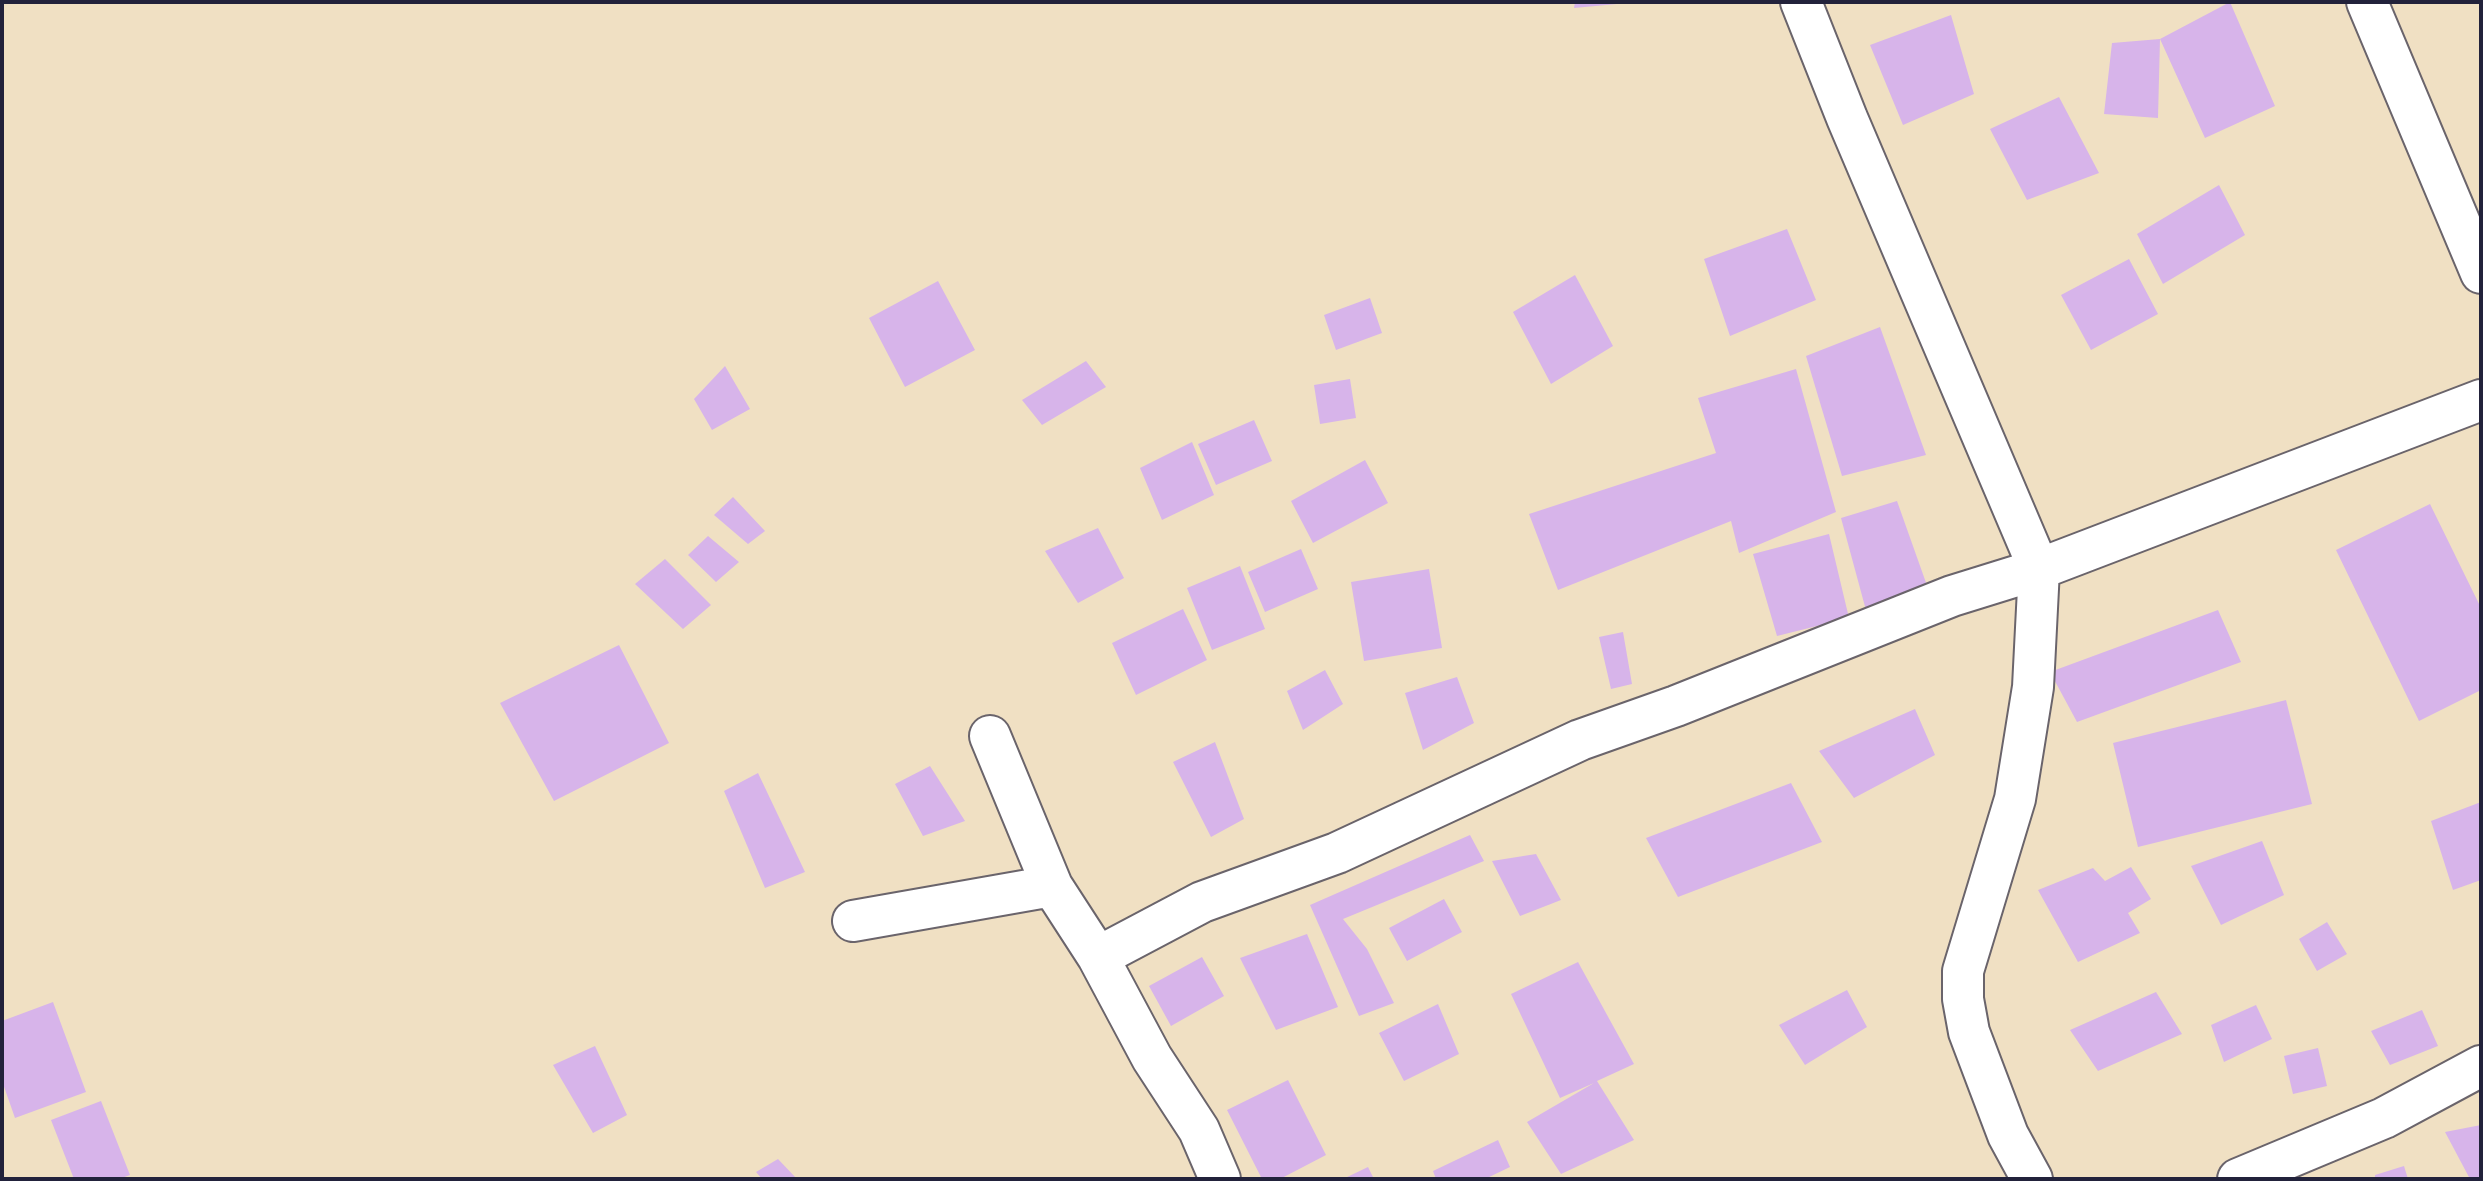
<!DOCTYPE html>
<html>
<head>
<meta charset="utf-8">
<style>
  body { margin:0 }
  #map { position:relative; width:2483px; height:1181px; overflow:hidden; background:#f0e0c3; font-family:"IM FELL Double Pica",serif }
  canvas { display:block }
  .frame { position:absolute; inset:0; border:4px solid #22223b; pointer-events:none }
</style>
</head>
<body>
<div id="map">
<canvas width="2483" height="1181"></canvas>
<div class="frame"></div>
</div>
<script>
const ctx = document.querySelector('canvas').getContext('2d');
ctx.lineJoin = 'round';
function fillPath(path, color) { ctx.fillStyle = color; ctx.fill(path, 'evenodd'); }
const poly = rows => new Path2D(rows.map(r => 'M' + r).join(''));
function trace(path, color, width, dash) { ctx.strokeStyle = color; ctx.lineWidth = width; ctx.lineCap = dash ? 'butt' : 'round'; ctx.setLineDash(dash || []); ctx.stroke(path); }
fillPath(poly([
  [1575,2,1617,2,1617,4,1574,8],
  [2230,2,2275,106,2205,138,2160,39],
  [1951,15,1974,94,1903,125,1870,45],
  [2160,39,2158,118,2104,114,2112,43],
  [2059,97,2099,173,2027,200,1990,129],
  [2219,185,2245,235,2163,284,2137,234],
  [1787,229,1816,300,1730,336,1704,259],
  [2129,259,2158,314,2091,350,2061,295],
  [1575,275,1613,346,1551,384,1513,312],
  [938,281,975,350,905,387,869,318],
  [1370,298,1382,333,1336,350,1324,315],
  [1880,327,1926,455,1842,476,1806,356],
  [1086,361,1106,387,1042,425,1022,400],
  [725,366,750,409,712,430,694,399],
  [1796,369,1836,512,1739,553,1731,521,1558,590,1529,514,1716,453,1698,398],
  [1350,379,1356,418,1320,424,1314,385],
  [1254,420,1272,461,1216,485,1198,444],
  [1192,442,1214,495,1162,520,1140,468],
  [1365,460,1388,503,1313,543,1291,501],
  [733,497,765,531,748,544,714,515],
  [1897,501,1930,594,1867,614,1841,518],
  [2430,504,2481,608,2481,690,2419,721,2336,550],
  [1098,528,1124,578,1078,603,1045,551],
  [1829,534,1849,618,1777,636,1753,554],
  [708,536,739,562,716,582,688,555],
  [1301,549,1318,589,1265,612,1248,572],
  [665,559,711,605,683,629,635,584],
  [1240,566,1265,629,1212,650,1187,588],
  [1429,569,1442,648,1364,661,1351,582],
  [1183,609,1207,660,1136,695,1112,643],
  [2218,610,2241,662,2077,722,2050,672],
  [1623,632,1632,684,1611,689,1599,637],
  [619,645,669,743,554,801,500,703],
  [1325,670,1343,704,1303,730,1287,691],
  [1457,677,1474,723,1423,750,1405,693],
  [2286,700,2312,804,2138,847,2113,743],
  [1915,709,1935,755,1854,798,1819,751],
  [1215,742,1244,819,1211,837,1173,762],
  [930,766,965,821,923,836,895,784],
  [758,773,805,872,765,888,724,791],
  [1791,783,1822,842,1678,897,1646,838],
  [2481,802,2481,880,2453,890,2431,821],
  [1470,835,1484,861,1343,919,1367,949,1394,1003,1359,1016,1310,905],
  [2262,841,2284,895,2221,925,2191,866],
  [1536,854,1561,900,1520,916,1492,861],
  [2131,867,2151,899,2128,913,2140,933,2078,962,2038,890,2093,868,2105,881],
  [1444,899,1462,932,1407,961,1389,928],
  [2327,922,2347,954,2317,971,2299,939],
  [1307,934,1338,1007,1276,1030,1240,958],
  [1202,957,1224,996,1171,1026,1149,986],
  [1578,962,1634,1064,1597,1081,1634,1140,1561,1174,1527,1122,1594,1083,1560,1098,1511,994],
  [1847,990,1867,1027,1805,1065,1779,1025],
  [2156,992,2182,1034,2098,1071,2070,1030],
  [53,1002,86,1092,15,1118,2,1081,2,1021],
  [1438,1004,1459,1054,1404,1081,1379,1033],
  [2256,1005,2272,1039,2224,1062,2211,1025],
  [2422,1010,2438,1046,2390,1065,2371,1031],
  [595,1046,627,1115,593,1133,553,1065],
  [2318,1048,2327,1086,2293,1094,2284,1056],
  [1288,1080,1326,1155,1280,1179,1262,1179,1227,1110],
  [101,1101,130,1175,119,1179,74,1179,51,1120],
  [2481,1125,2481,1179,2470,1179,2445,1132],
  [1498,1140,1510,1167,1485,1179,1436,1179,1433,1171],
  [778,1159,797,1179,762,1179,756,1172],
  [2404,1166,2408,1179,2375,1179,2375,1175],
  [1368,1167,1374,1179,1343,1179]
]), '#d7b4ea');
const minor = poly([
  [1801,2,1847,118,2039,569,2033,687,2015,799,1963,971,1963,999,1969,1032,2008,1135,2032,1179],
  [2367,2,2481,273],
  [990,736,1052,886,1098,957,1152,1058,1199,1130,1220,1179],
  [853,921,1052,886],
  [1098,957,1202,902,1337,853,1580,740,1676,706,1952,596,2039,569,2481,400],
  [2238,1179,2384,1118,2481,1066]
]);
trace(minor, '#6a646b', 44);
trace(minor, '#fff', 40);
</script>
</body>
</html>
